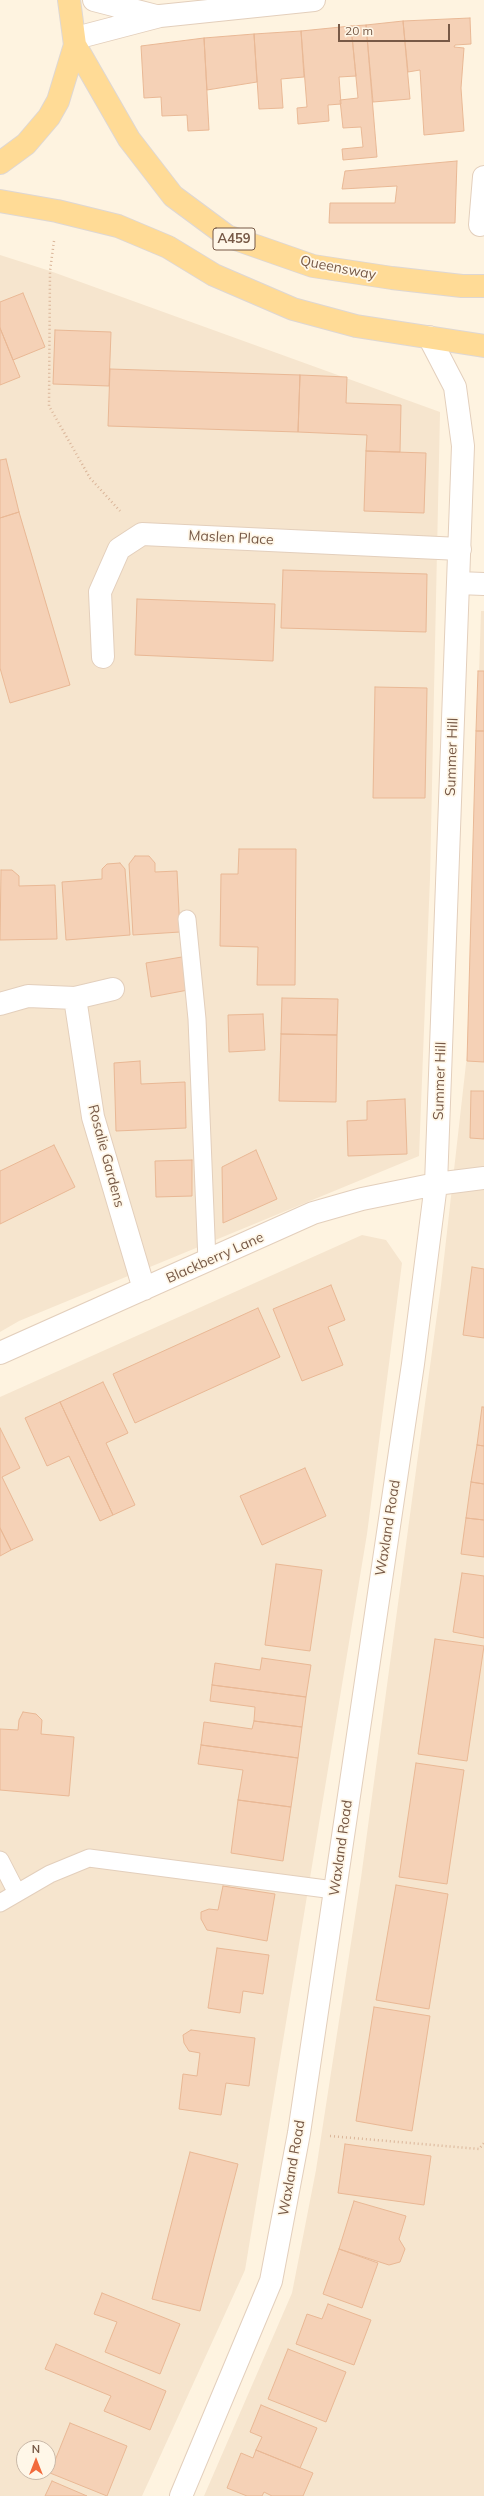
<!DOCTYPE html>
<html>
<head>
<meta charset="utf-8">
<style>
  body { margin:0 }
  #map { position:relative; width:484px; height:2496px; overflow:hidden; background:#fef3e0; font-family:Mulish,sans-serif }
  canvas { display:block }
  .north { position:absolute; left:16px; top:2440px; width:40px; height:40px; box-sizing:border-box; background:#fff7e8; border:1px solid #c9b8a7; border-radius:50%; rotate:0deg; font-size:11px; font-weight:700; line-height:16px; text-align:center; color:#775946 }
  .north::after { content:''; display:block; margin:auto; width:14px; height:18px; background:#f26a3b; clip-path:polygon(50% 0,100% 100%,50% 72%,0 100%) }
  .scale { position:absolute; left:338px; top:24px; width:112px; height:18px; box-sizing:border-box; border:2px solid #775946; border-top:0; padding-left:5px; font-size:12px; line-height:14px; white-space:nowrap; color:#775946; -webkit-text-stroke:3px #fff7e8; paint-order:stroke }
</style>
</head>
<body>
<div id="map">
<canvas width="484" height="2496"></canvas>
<div class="north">N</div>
<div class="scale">20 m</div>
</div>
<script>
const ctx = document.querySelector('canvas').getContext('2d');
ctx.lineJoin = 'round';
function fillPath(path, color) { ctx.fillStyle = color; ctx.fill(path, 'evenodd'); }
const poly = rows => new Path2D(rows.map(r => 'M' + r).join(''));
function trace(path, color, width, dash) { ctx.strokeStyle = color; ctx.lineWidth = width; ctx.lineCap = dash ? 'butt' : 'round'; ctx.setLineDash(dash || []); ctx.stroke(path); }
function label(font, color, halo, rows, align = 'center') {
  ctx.font = font + ' Mulish,sans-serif'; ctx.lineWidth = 3.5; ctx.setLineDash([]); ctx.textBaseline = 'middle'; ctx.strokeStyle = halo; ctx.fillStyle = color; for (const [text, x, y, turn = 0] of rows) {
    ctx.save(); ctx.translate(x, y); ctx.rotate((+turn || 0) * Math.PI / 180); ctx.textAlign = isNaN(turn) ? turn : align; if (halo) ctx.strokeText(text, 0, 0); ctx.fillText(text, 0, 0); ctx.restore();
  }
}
fillPath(poly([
  [0,255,50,271,440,412,430,878,419,1156,19,1321,0,1332],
  [481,611,484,611,484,2496,204,2496,292,2293,316,2170,361,1878,441,1285,467,1055],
  [362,1235,386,1240,402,1263,367,1534,245,2270,142,2496,0,2496,0,1397],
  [24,2448,48,2448,48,2472,24,2472]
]), '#f6e5ce');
const building = poly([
  [470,18,471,44,455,45,454,47,464,48,461,88,464,131,424,135,420,70,408,72,403,21,470,18],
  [403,21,410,99,373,102,366,25,403,21],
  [366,25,377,157,343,160,342,149,363,147,361,127,343,128,340,100,358,98,351,26,366,25],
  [351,26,356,76,339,77,341,104,328,105,329,121,298,124,297,108,307,107,301,31,351,26],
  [301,31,304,77,281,79,283,108,259,109,254,34,301,31],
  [254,34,257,82,207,90,204,38,254,34],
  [204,38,209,130,188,131,187,115,162,116,161,97,144,98,141,46,204,38],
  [457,161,455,223,329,223,330,203,395,203,397,186,342,189,345,171,457,161],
  [23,293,45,347,13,360,0,328,0,302,23,293],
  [0,328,20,377,0,385,0,328],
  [55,330,111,332,109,386,53,384,55,330],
  [110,369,300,375,298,432,108,426,110,369],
  [300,375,347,377,346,403,401,405,400,452,366,451,367,435,298,432,300,375],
  [366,451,426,453,424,513,364,511,366,451],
  [6,459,19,512,0,518,0,460,6,459],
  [19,512,70,685,10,703,0,668,0,518,19,512],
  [283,570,427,574,426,632,281,628,283,570],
  [137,599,275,604,273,661,135,655,137,599],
  [478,671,484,671,484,731,476,731,478,671],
  [375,687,427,688,425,798,373,798,375,687],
  [476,731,484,731,484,1062,467,1061,476,731],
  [239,849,296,849,295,985,257,985,258,947,220,946,221,874,238,874,239,849],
  [135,856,149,856,155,863,155,872,177,871,180,932,133,935,129,864,135,856],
  [120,863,125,869,130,935,66,940,62,882,102,879,102,869,107,864,120,863],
  [1,870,12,870,19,876,19,886,55,885,57,939,0,940,1,870],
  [182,957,188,990,151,997,146,963,182,957],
  [282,998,338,999,337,1035,281,1034,282,998],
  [263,1014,265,1050,229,1052,228,1015,263,1014],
  [281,1034,337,1035,336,1102,279,1101,281,1034],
  [140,1061,141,1084,185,1082,186,1128,116,1131,114,1063,140,1061],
  [471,1091,484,1091,484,1139,470,1138,471,1091],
  [405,1099,407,1154,348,1156,347,1121,367,1120,367,1101,405,1099],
  [54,1145,75,1187,0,1224,0,1171,54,1145],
  [256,1150,277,1199,223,1223,222,1167,256,1150],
  [192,1160,192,1196,156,1197,155,1161,192,1160],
  [472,1267,484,1269,484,1338,463,1335,472,1267],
  [331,1285,345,1320,328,1327,343,1365,302,1381,273,1309,331,1285],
  [258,1308,280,1357,135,1423,113,1374,258,1308],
  [103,1382,128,1433,106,1443,135,1505,113,1515,60,1402,103,1382],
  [60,1402,113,1515,100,1521,69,1456,47,1466,25,1418,60,1402],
  [482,1407,484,1407,484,1446,477,1445,482,1407],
  [0,1428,20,1468,2,1477,33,1540,11,1550,0,1528,0,1428],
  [477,1445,484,1446,484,1484,471,1482,477,1445],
  [305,1468,326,1516,262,1545,240,1496,305,1468],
  [471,1482,484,1484,484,1520,466,1518,471,1482],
  [466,1518,484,1520,484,1557,461,1554,466,1518],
  [0,1528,11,1550,0,1556,0,1528],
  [276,1564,322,1570,310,1651,265,1645,276,1564],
  [462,1573,484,1576,484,1638,453,1632,462,1573],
  [435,1639,484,1646,467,1761,418,1754,435,1639],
  [262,1658,311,1665,306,1697,212,1685,215,1663,260,1670,262,1658],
  [212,1685,306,1697,302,1727,254,1721,255,1707,210,1701,212,1685],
  [23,1712,36,1714,42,1720,41,1734,74,1737,69,1796,0,1790,0,1729,18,1730,19,1720,23,1712],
  [254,1721,302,1727,298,1758,201,1745,204,1722,252,1729,254,1721],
  [201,1745,298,1758,291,1807,238,1800,243,1770,198,1764,201,1745],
  [416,1763,464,1770,447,1884,399,1877,416,1763],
  [238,1800,291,1807,283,1861,231,1853,238,1800],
  [396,1885,448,1894,429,2009,376,2000,396,1885],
  [223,1886,275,1894,267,1941,207,1930,201,1919,201,1912,209,1909,218,1910,223,1886],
  [217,1948,269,1955,263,1994,243,1991,240,2013,208,2008,217,1948],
  [374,2007,430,2016,412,2131,356,2121,374,2007],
  [191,2030,255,2038,249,2086,226,2083,221,2115,179,2109,183,2074,197,2076,200,2053,189,2051,184,2043,183,2035,191,2030],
  [345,2144,431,2156,424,2205,338,2193,345,2144],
  [190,2152,238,2164,200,2311,152,2299,190,2152],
  [354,2201,406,2216,399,2239,405,2249,400,2262,389,2265,339,2249,354,2201],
  [339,2249,378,2263,362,2308,323,2294,339,2249],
  [102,2293,180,2324,160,2374,105,2352,117,2322,94,2314,102,2293],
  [328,2304,371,2320,354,2365,296,2344,307,2314,322,2319,328,2304],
  [56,2344,166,2391,150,2430,104,2411,111,2396,45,2369,56,2344],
  [288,2349,346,2372,326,2422,268,2399,288,2349],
  [261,2405,317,2428,300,2468,256,2450,262,2437,250,2432,261,2405],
  [70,2423,127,2446,107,2496,50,2473,70,2423],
  [256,2450,313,2473,303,2496,272,2496,264,2492,262,2496,247,2496,227,2488,241,2453,253,2458,256,2450],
  [52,2481,87,2496,45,2496,52,2481]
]);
fillPath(building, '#f5d1b6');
trace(building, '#e9b895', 1);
const lane = poly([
  [187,919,197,1019,207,1261],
  [0,1860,17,1893],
  [0,1903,50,1874,89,1858,334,1890]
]);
const street = poly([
  [94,0,156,16],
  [76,38,160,16,314,0],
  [480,225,484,177],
  [458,583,484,584],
  [103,657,100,592,119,549,142,534,460,549],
  [75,998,93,1117,144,1289],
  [0,1004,28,996,75,998,113,989],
  [0,1353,313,1213,362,1199,436,1184,484,1178],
  [181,2496,271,2281,299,2133,413,1364,436,1184,463,446,455,387,429,337]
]);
const primary = poly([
  [75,45,129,139,173,196,227,236,313,266,392,278,462,286,484,286],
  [0,163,26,144,49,117,58,101,75,45,69,0],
  [0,201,57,211,118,226,168,247,214,275,293,309,356,326,484,346]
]);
trace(lane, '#e3cfbc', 19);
trace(street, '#e3cfbc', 24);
trace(primary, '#ded7d3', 24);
trace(poly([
  [54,241,50,271,49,406,90,478,120,511],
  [330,2136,479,2149,484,2143]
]), '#dab599', 2.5, [1, 3]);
trace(lane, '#fff', 17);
trace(street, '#fff', 22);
trace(primary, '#ffdb96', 22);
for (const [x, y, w] of [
  [234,239,42]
]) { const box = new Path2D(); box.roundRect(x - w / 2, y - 11, w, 22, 3); ctx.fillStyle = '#fff7e8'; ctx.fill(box); trace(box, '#775946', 1); }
label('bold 13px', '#775946', null, [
  ["A459",234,239]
]);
label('14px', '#775946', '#fff7e8', [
  ["Queensway",338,268,11],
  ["Maslen Place",231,538,3],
  ["Summer Hill",452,757,-88],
  ["Summer Hill",440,1081,-88],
  ["Rosalie Gardens",106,1156,75],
  ["Blackberry Lane",215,1258,-24],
  ["Waxland Road",388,1528,-81],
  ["Waxland Road",341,1848,-82],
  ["Waxland Road",292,2168,-80]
]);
</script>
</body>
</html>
